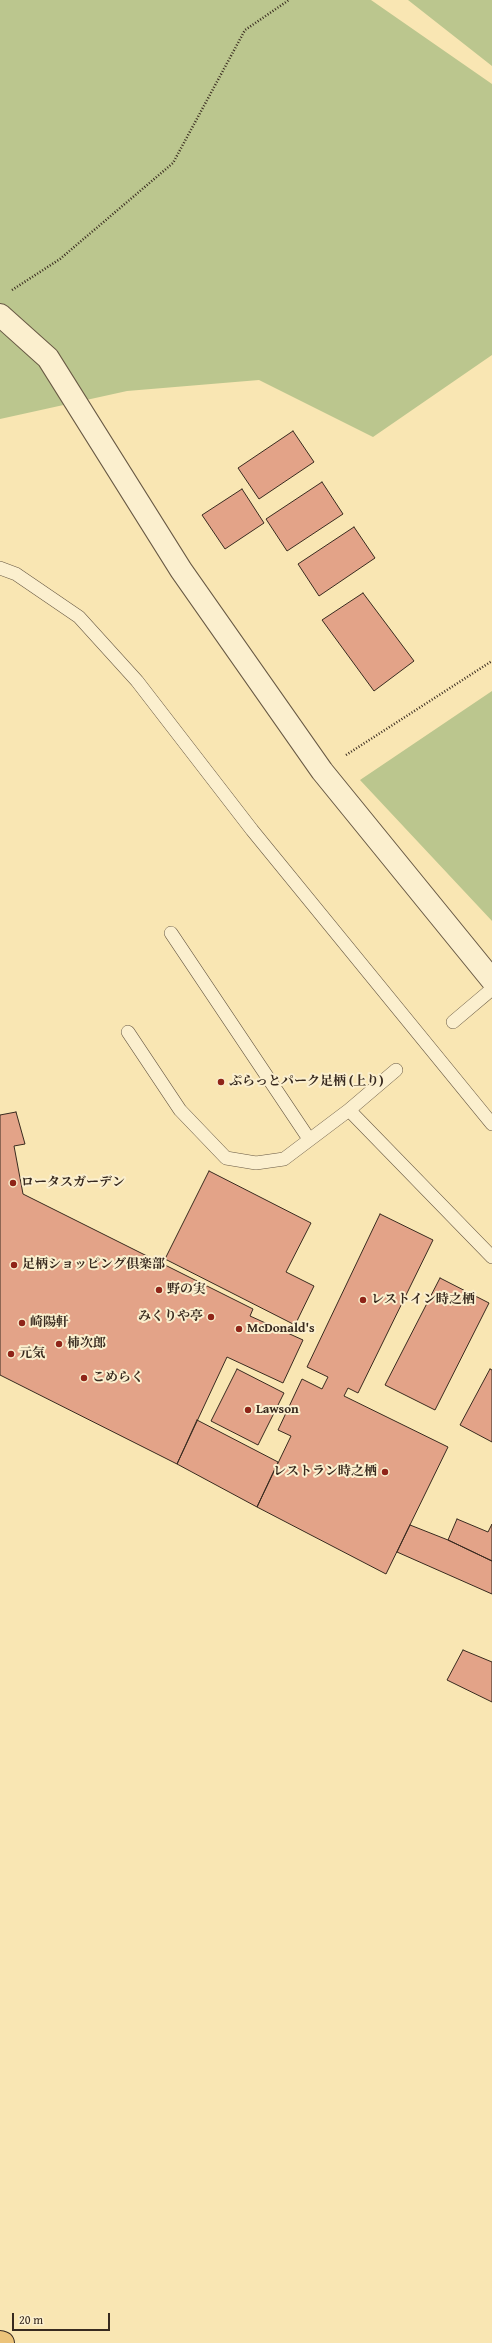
<!DOCTYPE html>
<html>
<head>
<meta charset="utf-8">
<style>
  body { margin:0 }
  #map { position:relative; width:492px; height:2343px; overflow:hidden; background:#f9e6b3; font-family:"Gentium Book Plus",serif }
  canvas { display:block }
  .scale { position:absolute; left:12px; top:2313px; width:98px; height:18px; box-sizing:border-box; border:2px solid #382a1f; border-top:0; padding-left:5px; font-size:12px; line-height:14px; white-space:nowrap; color:#382a1f; -webkit-text-stroke:3px #fbefce; paint-order:stroke }
</style>
</head>
<body>
<div id="map">
<canvas width="492" height="2343"></canvas>
<div class="scale">20 m</div>
</div>
<script>
const ctx = document.querySelector('canvas').getContext('2d');
ctx.lineJoin = 'round';
function fillPath(path, color) { ctx.fillStyle = color; ctx.fill(path, 'evenodd'); }
const poly = rows => new Path2D(rows.map(r => 'M' + r).join(''));
function trace(path, color, width, dash) { ctx.strokeStyle = color; ctx.lineWidth = width; ctx.lineCap = dash ? 'butt' : 'round'; ctx.setLineDash(dash || []); ctx.stroke(path); }
function label(font, color, halo, rows, align = 'center') {
  ctx.font = font + ' "Gentium Book Plus","Noto Serif JP",serif'; ctx.lineWidth = 4; ctx.setLineDash([]); ctx.textBaseline = 'middle'; ctx.strokeStyle = halo; ctx.fillStyle = color; for (const [text, x, y, turn = 0] of rows) {
    ctx.save(); ctx.translate(x, y); ctx.rotate((+turn || 0) * Math.PI / 180); ctx.textAlign = isNaN(turn) ? turn : align; if (halo) ctx.strokeText(text, 0, 0); ctx.fillText(text, 0, 0); ctx.restore();
  }
}
fillPath(poly([
  [0,0,371,0,492,84,492,355,373,437,259,380,127,391,0,419],
  [408,0,492,0,492,66],
  [492,691,492,921,360,780]
]), '#bbc68e');
const building = poly([
  [293,431,314,462,259,499,238,468,293,431],
  [322,482,343,514,287,551,266,519,322,482],
  [242,489,264,523,225,549,202,515,242,489],
  [354,527,375,558,319,596,298,564,354,527],
  [363,593,414,661,374,691,322,620,363,593],
  [16,1112,25,1144,14,1146,23,1194,253,1309,250,1316,303,1340,283,1383,227,1357,177,1464,0,1375,0,1115,16,1112],
  [209,1171,311,1223,286,1272,314,1286,295,1325,165,1259,209,1171],
  [380,1214,433,1240,358,1393,348,1388,344,1396,448,1447,386,1574,257,1507,291,1436,278,1430,302,1379,322,1389,328,1377,307,1367,380,1214],
  [440,1278,489,1303,435,1410,385,1385,440,1278],
  [237,1369,284,1393,258,1445,211,1421,237,1369],
  [490,1369,492,1370,492,1442,460,1425,490,1369],
  [197,1420,278,1462,257,1507,177,1464,197,1420],
  [457,1519,488,1532,492,1524,492,1561,448,1540,457,1519],
  [410,1525,448,1540,492,1561,492,1594,397,1552,410,1525],
  [463,1650,492,1662,492,1702,447,1680,463,1650]
]);
fillPath(building, '#e3a388');
trace(building, '#382a1f', 1);
const lane = poly([
  [0,568,16,574,79,617,137,681,252,830,492,1124],
  [171,933,309,1139],
  [453,1022,492,989],
  [128,1032,180,1110,226,1158,256,1163,284,1159,349,1110,396,1070],
  [349,1110,492,1257]
]);
const street = poly([
  [0,315,48,358,181,570,322,771,492,980]
]);
const highway = poly([
  [0,2342,3,2343]
]);
trace(lane, '#685944', 14);
trace(street, '#685944', 24);
trace(highway, '#382a1f', 24);
trace(poly([
  [12,290,60,259,173,163,245,30,289,0],
  [346,755,492,661]
]), '#382a1f', 2.5, [1, 2]);
trace(lane, '#fbefce', 13);
trace(street, '#fbefce', 22);
trace(highway, '#ecc37a', 22);
for (const [x, y, r, color] of [
  [221,1082,4,"#8f2418"],
  [13,1183,4,"#8f2418"],
  [14,1265,4,"#8f2418"],
  [159,1290,4,"#8f2418"],
  [363,1300,4,"#8f2418"],
  [211,1317,4,"#8f2418"],
  [22,1323,4,"#8f2418"],
  [239,1329,4,"#8f2418"],
  [59,1344,4,"#8f2418"],
  [11,1354,4,"#8f2418"],
  [84,1378,4,"#8f2418"],
  [248,1410,4,"#8f2418"],
  [385,1472,4,"#8f2418"]
]) { const dot = new Path2D(); dot.arc(x, y, r, 0, 2 * Math.PI); ctx.fillStyle = color; ctx.fill(dot); trace(dot, '#fbefce', 1.5); }
label('bold 13px', '#382a1f', '#fbefce', [
  ["ぷらっとパーク足柄 (上り)",229,1082],
  ["ロータスガーデン",21,1183],
  ["足柄ショッピング倶楽部",22,1265],
  ["野の実",167,1290],
  ["レストイン時之栖",371,1300],
  ["みくりや亭",203,1317,"right"],
  ["崎陽軒",30,1323],
  ["McDonald's",247,1329],
  ["柿次郎",67,1344],
  ["元気",19,1354],
  ["こめらく",92,1378],
  ["Lawson",256,1410],
  ["レストラン時之栖",377,1472,"right"]
], 'left');
</script>
</body>
</html>
